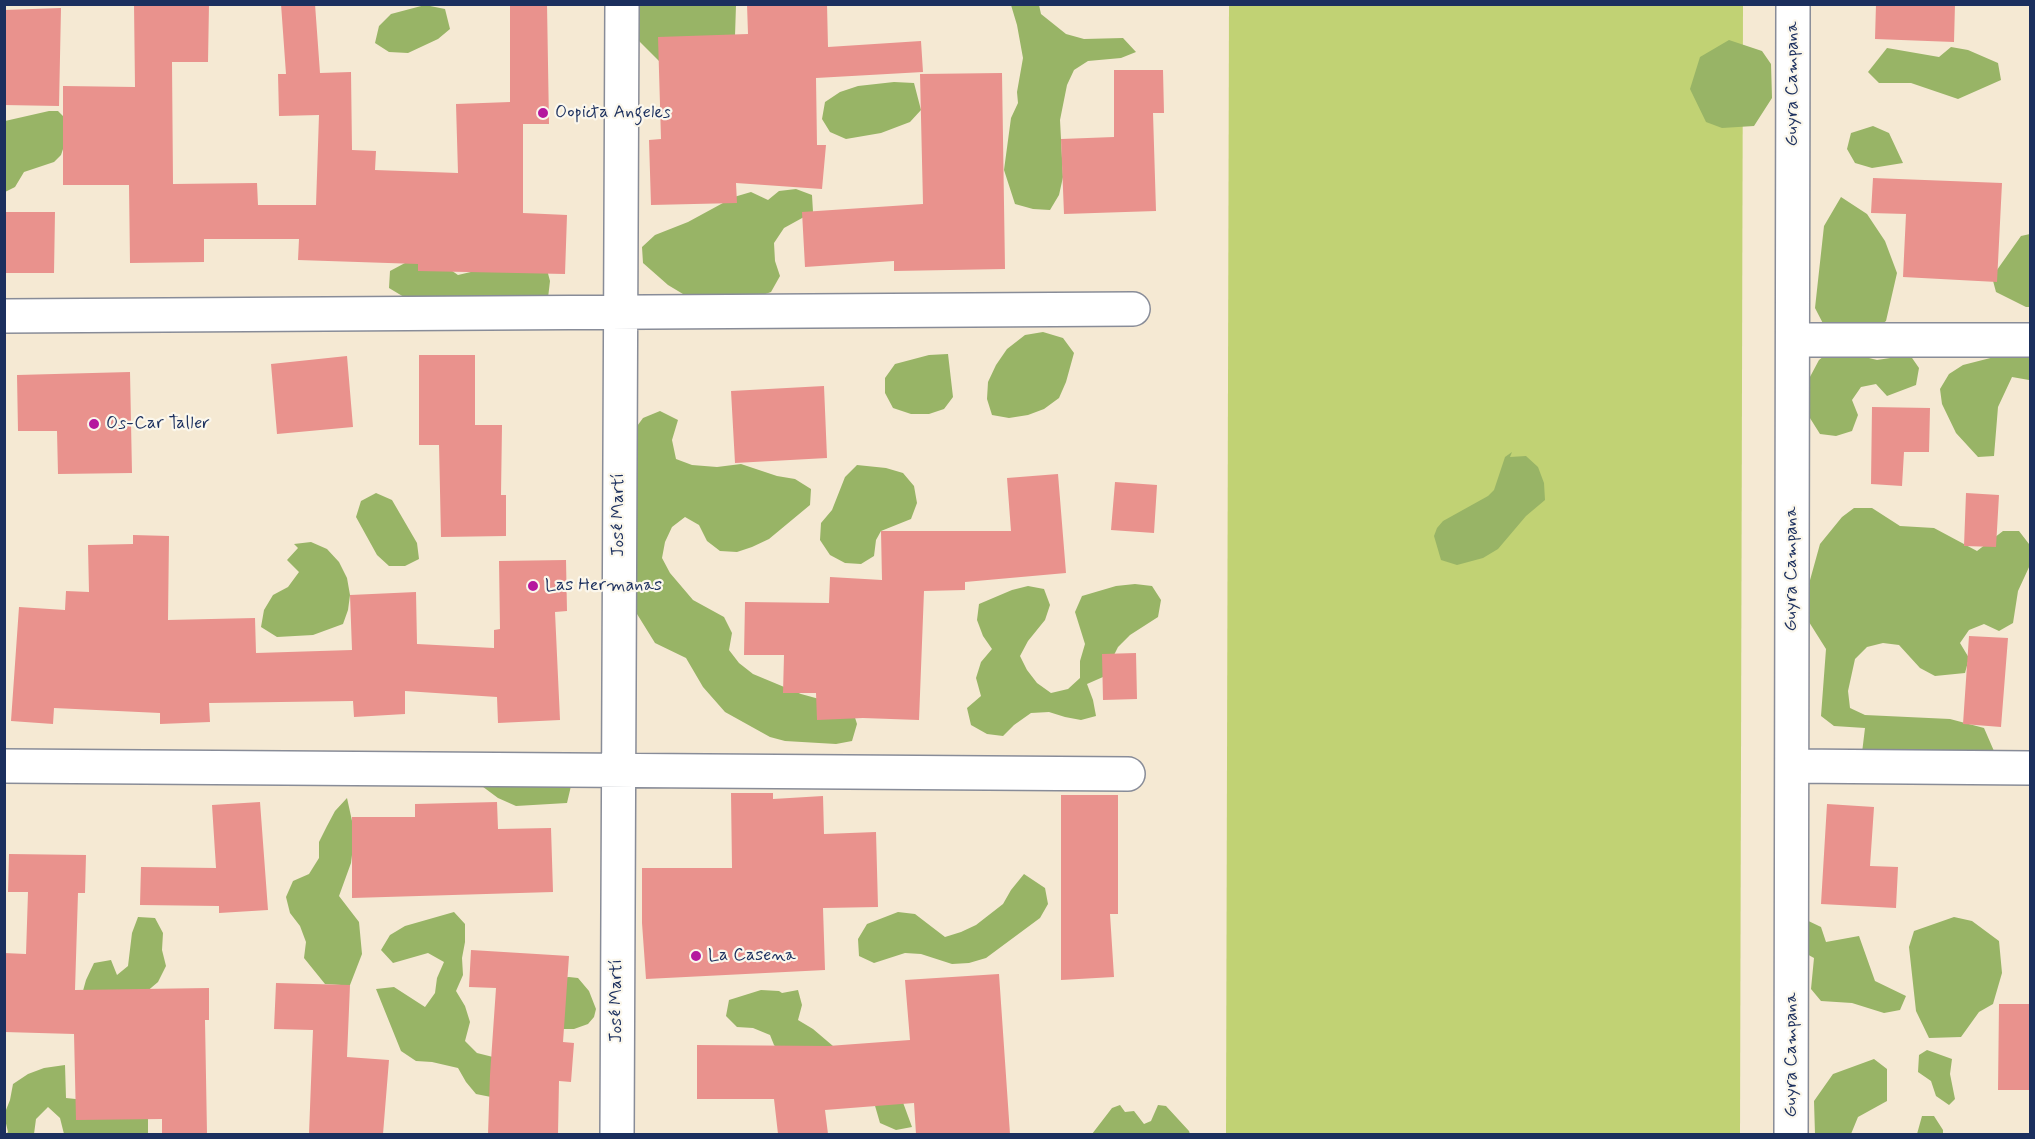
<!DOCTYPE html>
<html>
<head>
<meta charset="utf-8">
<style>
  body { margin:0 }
  #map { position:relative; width:2035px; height:1139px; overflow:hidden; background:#f5e9d3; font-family:Mynerve,sans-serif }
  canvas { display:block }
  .frame { position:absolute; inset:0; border:6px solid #1b2f5e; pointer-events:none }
</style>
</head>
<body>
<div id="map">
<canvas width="2035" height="1139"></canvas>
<div class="frame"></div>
</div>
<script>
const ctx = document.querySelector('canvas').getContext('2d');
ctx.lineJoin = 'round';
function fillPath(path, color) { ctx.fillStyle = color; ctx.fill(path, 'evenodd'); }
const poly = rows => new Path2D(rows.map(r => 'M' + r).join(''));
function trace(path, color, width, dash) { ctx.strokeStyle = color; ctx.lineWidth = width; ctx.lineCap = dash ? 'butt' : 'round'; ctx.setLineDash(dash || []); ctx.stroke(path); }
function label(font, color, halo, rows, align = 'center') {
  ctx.font = font + ' Mynerve,sans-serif'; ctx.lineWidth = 4.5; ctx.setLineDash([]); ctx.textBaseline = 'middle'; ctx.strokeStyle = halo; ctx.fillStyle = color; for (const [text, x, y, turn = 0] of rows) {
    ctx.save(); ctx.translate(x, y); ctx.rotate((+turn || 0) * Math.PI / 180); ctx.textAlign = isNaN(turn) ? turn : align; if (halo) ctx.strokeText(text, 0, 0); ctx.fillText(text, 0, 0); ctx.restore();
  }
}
fillPath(poly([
  [1229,5,1743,5,1740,1134,1226,1134]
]), '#c1d274');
fillPath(poly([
  [631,4,736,5,735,36,664,66,639,41,632,24],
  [425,5,445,9,450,29,438,39,408,53,389,52,375,43,379,26,391,14],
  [1011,5,1039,5,1041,14,1066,34,1084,39,1123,38,1136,52,1121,58,1088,61,1074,70,1067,85,1060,120,1063,177,1059,195,1050,210,1033,209,1015,204,1004,170,1011,118,1018,103,1017,92,1023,58,1017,25],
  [1729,40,1762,51,1771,64,1772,98,1754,126,1722,128,1706,122,1690,89,1700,57],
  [1951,47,1968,50,1998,63,2001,80,1958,99,1911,83,1879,83,1868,72,1887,48,1939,57],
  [894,82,914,83,921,110,910,122,881,133,846,139,830,132,822,119,825,102,840,92,858,86],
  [49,111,58,111,64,117,64,146,61,155,54,162,24,172,15,187,5,192,5,121],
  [1873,126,1889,133,1903,163,1872,168,1855,163,1847,149,1851,133],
  [796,189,812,195,813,212,784,228,774,243,775,261,780,276,771,292,757,297,702,300,683,294,668,285,643,263,642,247,655,235,688,222,734,197,751,192,768,200,779,191],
  [1841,197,1867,214,1885,241,1897,273,1886,321,1860,340,1830,337,1815,308,1824,226],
  [2030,234,2030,307,2026,307,1996,292,1992,277,2021,236],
  [439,262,458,275,475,271,546,266,550,281,548,298,468,304,437,296,420,301,404,297,389,288,390,271,405,263],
  [1043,332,1063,338,1074,353,1066,382,1059,398,1044,409,1028,415,1009,418,992,415,987,399,988,382,996,365,1007,349,1025,335],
  [1833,349,1877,360,1910,355,1919,368,1916,385,1887,396,1876,384,1861,387,1852,400,1858,415,1852,431,1836,436,1820,434,1803,407,1803,390,1819,360],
  [2014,352,2030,354,2030,382,2029,380,2012,377,1998,407,1994,456,1978,457,1956,433,1942,404,1940,389,1949,374,1963,365],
  [948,354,953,397,944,409,929,414,911,414,893,408,885,393,885,378,895,364,929,355],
  [660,411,678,420,672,440,676,459,692,465,717,467,741,464,777,476,795,479,811,489,810,505,769,539,752,547,737,552,720,551,707,541,699,525,685,517,672,527,665,542,662,558,670,573,693,600,724,617,732,633,729,650,739,663,753,674,801,694,852,708,857,724,852,741,836,744,785,741,770,737,725,712,703,687,686,658,655,643,637,614,625,602,632,433,643,418],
  [1512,452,1510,457,1526,456,1538,467,1544,483,1545,500,1526,516,1498,549,1483,558,1457,565,1441,560,1434,536,1437,528,1443,521,1488,496,1494,490,1505,457],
  [857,465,886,468,903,473,914,486,917,503,911,519,881,531,876,540,874,556,861,564,845,563,830,555,820,540,821,523,832,510,845,477],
  [376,493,392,500,417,543,419,559,405,566,389,566,377,555,356,517,361,501],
  [1854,508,1872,508,1900,526,1934,528,1977,551,2003,531,2019,531,2029,544,2030,565,2018,591,2013,623,1999,631,1984,624,1969,630,1960,643,1969,658,1965,673,1935,676,1920,668,1899,645,1883,643,1867,647,1855,659,1848,691,1850,708,1865,715,1950,719,1984,728,1997,758,1861,761,1865,728,1834,726,1821,716,1826,649,1809,622,1807,591,1820,544,1842,517],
  [311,542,327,549,339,562,347,578,350,595,348,610,343,624,313,635,277,637,261,627,264,610,273,595,288,587,299,572,287,560,298,548,294,544],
  [1135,584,1152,586,1161,600,1158,617,1130,635,1118,647,1103,677,1087,684,1093,700,1096,716,1081,720,1065,717,1049,712,1031,713,1014,725,1003,736,987,734,971,725,967,708,981,696,976,678,981,662,992,649,983,636,977,620,979,604,1012,590,1028,586,1044,589,1050,605,1045,620,1028,641,1020,656,1027,670,1037,683,1051,693,1068,689,1080,678,1080,661,1085,644,1075,612,1082,596,1116,586],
  [471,778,571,786,567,803,516,806,498,798],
  [347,798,354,830,353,847,351,863,339,896,359,922,362,954,350,985,341,985,325,984,304,958,306,942,300,926,290,913,286,897,293,881,309,874,319,858,319,842,327,826,335,811],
  [1024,874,1045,888,1048,904,1040,918,986,958,969,963,952,964,921,954,905,953,874,963,859,956,858,939,867,924,898,912,915,914,945,937,961,932,976,925,1003,904,1011,890],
  [454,912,465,924,465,942,462,958,463,975,456,991,465,1006,470,1022,465,1041,477,1053,493,1057,491,1097,476,1094,466,1082,458,1068,432,1062,416,1061,401,1051,376,989,394,987,425,1007,435,993,437,978,444,962,428,953,393,963,381,950,390,935,405,926],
  [1798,916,1821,927,1826,942,1859,936,1875,981,1906,996,1900,1010,1884,1013,1852,1003,1821,1001,1811,989,1814,958,1785,942],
  [138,917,155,918,163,933,162,950,166,966,158,982,145,993,81,998,86,980,94,963,111,960,117,975,128,966,132,933],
  [1954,917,1972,921,1999,941,2002,973,1993,1004,1979,1012,1961,1037,1929,1038,1916,1011,1909,947,1914,931],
  [569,977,578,978,589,991,596,1009,594,1017,588,1024,574,1029,558,1029,559,978],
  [761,990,779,991,782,993,798,990,802,1005,798,1020,813,1029,833,1046,830,1064,785,1057,774,1045,770,1035,753,1028,737,1027,726,1016,729,1000],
  [1927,1050,1952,1059,1950,1074,1955,1099,1949,1105,1936,1096,1931,1081,1918,1072,1919,1055],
  [1874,1059,1887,1069,1887,1101,1858,1117,1851,1134,1815,1134,1814,1101,1833,1074],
  [65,1065,66,1098,85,1100,148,1118,148,1134,64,1134,60,1118,48,1107,36,1119,34,1134,6,1134,8,1132,4,1115,10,1100,13,1084,28,1074,44,1068],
  [871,1092,901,1097,912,1127,896,1130,880,1123],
  [1120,1105,1125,1112,1134,1111,1144,1124,1151,1121,1158,1105,1166,1106,1189,1131,1190,1134,1092,1134,1112,1108],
  [1922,1116,1934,1116,1943,1130,1943,1134,1917,1134]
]), '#98b466');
fillPath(poly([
  [134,4,209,4,208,62,172,62,173,184,257,183,258,205,316,205,319,115,279,116,278,74,286,74,281,4,315,4,320,73,351,72,352,150,376,151,375,170,458,173,456,104,510,102,510,4,547,4,549,124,523,124,523,213,567,215,565,274,418,271,418,264,298,260,299,239,204,239,204,262,130,263,129,185,63,185,63,86,135,87],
  [747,4,827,4,828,47,921,41,923,72,816,78,817,145,826,145,822,189,736,183,737,203,651,205,649,140,661,139,658,37,748,34],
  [1876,4,1955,4,1954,42,1875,39],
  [61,8,59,106,4,105,4,10],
  [1114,70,1163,70,1164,113,1153,113,1156,211,1064,214,1061,139,1114,137],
  [1002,73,1005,269,894,271,894,261,805,267,802,212,923,204,920,74],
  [1873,178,2002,183,1997,282,1903,277,1906,214,1871,213],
  [4,212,55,212,54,273,4,273],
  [419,355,475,355,475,425,502,425,501,495,506,495,506,536,441,537,439,445,419,445],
  [347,356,353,427,277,434,271,364],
  [130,372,132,473,58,474,57,431,18,431,17,375],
  [824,386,827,458,735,463,731,391],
  [1872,407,1930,408,1929,452,1904,452,1902,486,1871,484],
  [1058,474,1066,573,965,582,965,590,924,591,919,720,863,718,817,720,816,693,783,693,784,655,744,655,745,602,829,603,830,577,882,580,881,531,1011,531,1007,478],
  [1115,482,1157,485,1154,533,1111,530],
  [1966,493,1999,495,1996,547,1964,546],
  [133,535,169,536,168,620,255,618,256,653,352,650,350,595,416,592,417,644,494,648,494,630,500,629,499,561,566,560,567,611,555,612,560,720,498,723,497,697,405,691,405,714,354,717,353,701,209,703,210,722,160,724,160,713,54,708,53,724,11,721,19,607,65,610,66,591,89,592,88,545,133,544],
  [1969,636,2008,638,2001,727,1963,724],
  [1136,653,1137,699,1103,700,1102,654],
  [731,793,773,793,773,799,823,796,824,834,876,832,878,907,823,908,825,970,646,979,642,923,642,868,732,868],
  [1061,795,1118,795,1118,914,1110,914,1114,977,1061,980],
  [260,802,268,910,219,913,219,906,140,905,141,867,216,868,212,805],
  [497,802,498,829,551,828,553,892,352,898,352,817,415,817,415,804],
  [1827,804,1874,807,1870,866,1898,867,1896,908,1821,904],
  [9,854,86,855,85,893,78,893,75,990,209,988,209,1020,205,1020,207,1134,162,1134,162,1119,76,1120,74,1034,4,1032,4,953,26,954,28,892,8,892],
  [471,950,569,956,563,1042,574,1043,571,1082,559,1081,558,1134,488,1134,490,1075,496,988,469,987],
  [999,974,1010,1134,916,1134,914,1103,825,1110,828,1134,778,1134,774,1099,697,1099,697,1045,828,1046,910,1040,905,980],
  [276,983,350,985,347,1057,389,1060,383,1134,309,1134,313,1030,274,1029],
  [1999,1004,2031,1004,2031,1090,1998,1090]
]), '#e9928d');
const minor = poly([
  [4,316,1133,309],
  [1793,340,2030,340],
  [4,766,1128,774],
  [1792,766,2030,768],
  [617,1134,622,4],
  [1791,1134,1793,4]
]);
trace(minor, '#888c98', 36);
trace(minor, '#fff', 33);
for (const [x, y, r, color] of [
  [543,113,6,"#b5179e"],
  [94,424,6,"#b5179e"],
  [533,586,6,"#b5179e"],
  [696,956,6,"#b5179e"]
]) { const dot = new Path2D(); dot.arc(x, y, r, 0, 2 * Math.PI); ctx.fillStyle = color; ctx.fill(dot); trace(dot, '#fbf7ec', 2); }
label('18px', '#1b2f5e', '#fbf7ec', [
  ["Guyra Campana",1793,84,-90],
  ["José Martí",619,515,-90],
  ["Guyra Campana",1792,569,-90],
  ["José Martí",617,1001,-90],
  ["Guyra Campana",1792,1055,-90]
]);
label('18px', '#1b2f5e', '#fbf7ec', [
  ["Oopicta Angeles",555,113],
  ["Os-Car Taller",106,424],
  ["Las Hermanas",545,586],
  ["La Casena",708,956]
], 'left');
</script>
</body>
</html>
